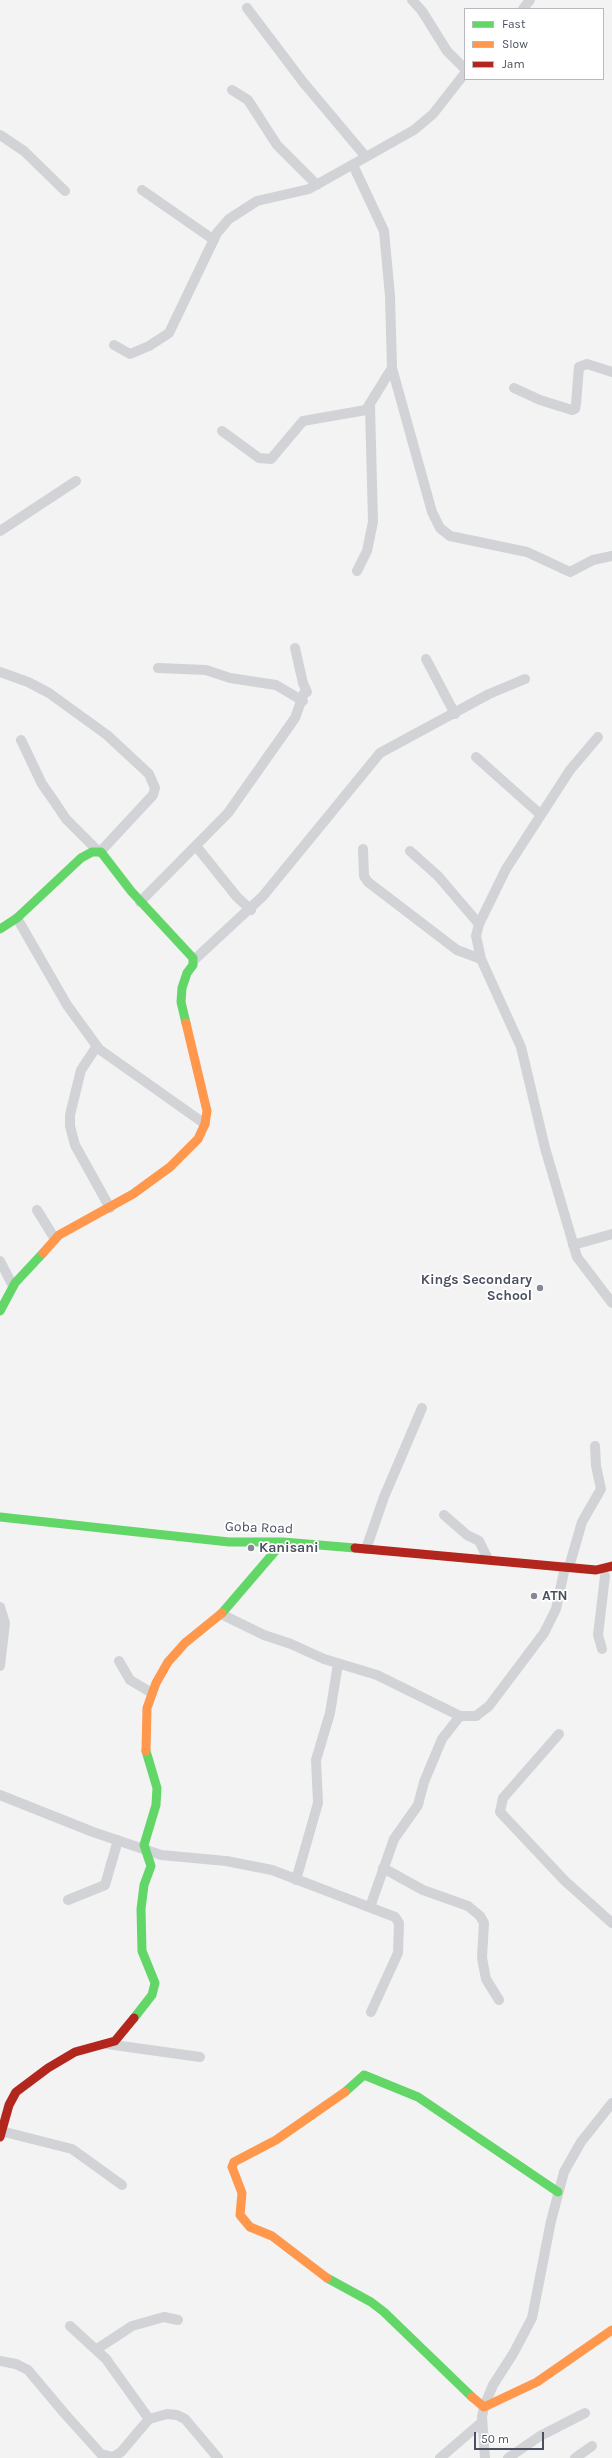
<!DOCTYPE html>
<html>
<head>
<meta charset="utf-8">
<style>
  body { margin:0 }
  #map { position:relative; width:612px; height:2458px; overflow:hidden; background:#f3f3f3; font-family:Karla,sans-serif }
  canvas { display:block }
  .legend { position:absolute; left:464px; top:8px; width:140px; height:72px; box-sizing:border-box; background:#fff; border:1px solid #b7b9bf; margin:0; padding:5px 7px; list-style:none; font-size:12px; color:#4a5060 }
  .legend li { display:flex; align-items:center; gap:8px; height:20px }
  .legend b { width:20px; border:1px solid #b7b9bf }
  .scale { position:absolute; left:474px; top:2432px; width:70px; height:18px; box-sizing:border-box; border:2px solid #4a5060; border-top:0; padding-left:5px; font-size:12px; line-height:14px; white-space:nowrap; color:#4a5060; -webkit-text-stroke:3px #fff; paint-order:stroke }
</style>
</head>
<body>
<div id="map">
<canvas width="612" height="2458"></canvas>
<ul class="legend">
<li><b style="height:5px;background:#63d668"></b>Fast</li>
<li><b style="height:5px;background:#ff974d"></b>Slow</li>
<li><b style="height:5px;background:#b3261e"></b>Jam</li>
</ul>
<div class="scale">50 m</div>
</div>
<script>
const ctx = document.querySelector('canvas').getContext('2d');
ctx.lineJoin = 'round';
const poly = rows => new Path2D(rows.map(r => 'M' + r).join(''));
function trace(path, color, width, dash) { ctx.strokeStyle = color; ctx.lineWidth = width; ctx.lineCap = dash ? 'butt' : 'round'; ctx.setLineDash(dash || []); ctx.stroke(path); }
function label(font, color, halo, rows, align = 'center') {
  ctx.font = font + ' Karla,sans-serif'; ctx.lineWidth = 3.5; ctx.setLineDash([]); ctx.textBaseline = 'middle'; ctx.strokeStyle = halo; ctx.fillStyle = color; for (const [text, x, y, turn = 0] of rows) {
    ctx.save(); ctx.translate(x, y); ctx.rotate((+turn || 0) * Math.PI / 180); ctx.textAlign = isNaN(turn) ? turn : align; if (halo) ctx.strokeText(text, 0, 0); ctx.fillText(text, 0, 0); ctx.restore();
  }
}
trace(poly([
  [412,0,422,11,447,51,465,69],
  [247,8,303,82,366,157],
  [523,9,530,0],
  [232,90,248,100,277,145,317,185],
  [0,135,24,151,65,191],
  [353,165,384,231,390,296,392,368,432,512,440,528,450,536,527,552,570,572,593,560,612,556],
  [142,190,214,240],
  [114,345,130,354,149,346,169,333,217,233,229,219,257,201,309,189,414,130,433,114,465,73],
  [514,388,540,400,572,410,575,409,576,404,579,367,587,364,612,372],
  [222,431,259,458,271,459,303,421,366,410,392,368],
  [0,531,76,481],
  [357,571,367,551,373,522,370,406],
  [426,659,455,714],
  [158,668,206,670,230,678,276,685,303,701],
  [0,672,28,682,49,693,107,735,149,774,155,788,153,795,100,852],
  [598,737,570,770,506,869,479,924,476,936,481,959,521,1047,545,1148,577,1257,612,1303],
  [21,740,42,784,54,801,66,819,98,851],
  [476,757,541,815],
  [196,846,237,897,251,910],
  [363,849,364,876,368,882,457,950,481,959],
  [410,851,438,876,479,924],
  [140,902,228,813,295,718,304,693,307,692,303,683,295,648],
  [17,918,67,1005,99,1049,205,1124],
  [194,960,263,896,380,753,489,694,525,679],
  [97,1046,81,1070,70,1115,70,1126,75,1145,110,1208],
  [37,1210,55,1239],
  [573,1245,612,1234],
  [0,1261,13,1286],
  [444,1515,467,1535,479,1541,488,1559],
  [366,1549,384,1497,422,1408],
  [569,1567,582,1522,601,1489,596,1466,595,1446],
  [0,1607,5,1623,0,1666],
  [221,1614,264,1635,291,1644,324,1659,377,1675,460,1716,476,1716,489,1706,544,1633,556,1609,565,1567],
  [602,1649,598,1635,605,1576],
  [119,1661,130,1680,152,1693],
  [559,1734,503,1798,500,1812,565,1881,612,1923],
  [0,1795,93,1832,161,1855,226,1861,272,1870,395,1917,399,1923,398,1953,371,2012],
  [383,1868,423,1890,468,1906,480,1916,484,1923,482,1958,486,1979,499,2000],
  [296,1880,318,1803,316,1760,330,1713,338,1664],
  [68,1900,105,1885,118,1840],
  [370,1907,394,1839,418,1805,424,1782,442,1739,460,1716],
  [107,2044,200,2057],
  [1,2131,72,2149,122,2185],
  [70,2326,106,2359,149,2419],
  [97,2349,132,2326,164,2317,178,2320],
  [0,2361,16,2364,28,2370,65,2414,101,2454,113,2457,121,2452,149,2419,167,2414,177,2415,185,2419,218,2458],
  [440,2458,482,2422],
  [485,2458,482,2417,484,2407,493,2385,513,2354,532,2318,551,2221,564,2172,581,2142,612,2103],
  [508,2458,540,2436,585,2413],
  [575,2458,592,2446]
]), '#d1d3d6', 10);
trace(poly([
  [0,929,17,918,81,858,92,852,101,852,131,891,193,958,193,965,187,973,182,988,181,1002,186,1023],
  [0,1311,15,1283,43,1253],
  [0,1517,229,1542,283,1542,355,1548],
  [222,1613,283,1542],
  [134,2018,152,1995,155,1983,142,1951,141,1909,144,1885,151,1866,144,1845,156,1805,157,1788,146,1751],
  [345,2092,364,2075,418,2097,558,2192],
  [327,2278,371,2302,384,2312,472,2397]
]), '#63d668', 9);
trace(poly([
  [43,1253,59,1235,133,1194,170,1167,198,1139,205,1124,207,1111,186,1023],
  [146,1751,147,1708,156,1683,168,1662,185,1643,222,1613],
  [327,2278,272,2236,250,2227,240,2215,242,2193,232,2167,234,2162,276,2140,345,2092],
  [472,2397,484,2407,537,2382,612,2330]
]), '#ff974d', 9);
trace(poly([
  [355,1548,596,1570,612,1566],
  [0,2137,9,2105,16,2092,48,2068,75,2052,115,2041,134,2018]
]), '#b3261e', 9);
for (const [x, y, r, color] of [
  [540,1288,4,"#858993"],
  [251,1548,4,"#858993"],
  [534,1596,4,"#858993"]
]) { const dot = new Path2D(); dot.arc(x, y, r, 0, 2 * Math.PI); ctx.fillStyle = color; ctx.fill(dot); trace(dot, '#fff', 1.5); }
label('bold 14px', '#4a5060', '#fff', [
  ["Kings Secondary",532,1280,"right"],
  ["School",532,1296,"right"],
  ["Kanisani",259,1548],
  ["ATN",542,1596]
], 'left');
label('14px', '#4a5060', '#fff', [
  ["Goba Road",259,1528,2]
]);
</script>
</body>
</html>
